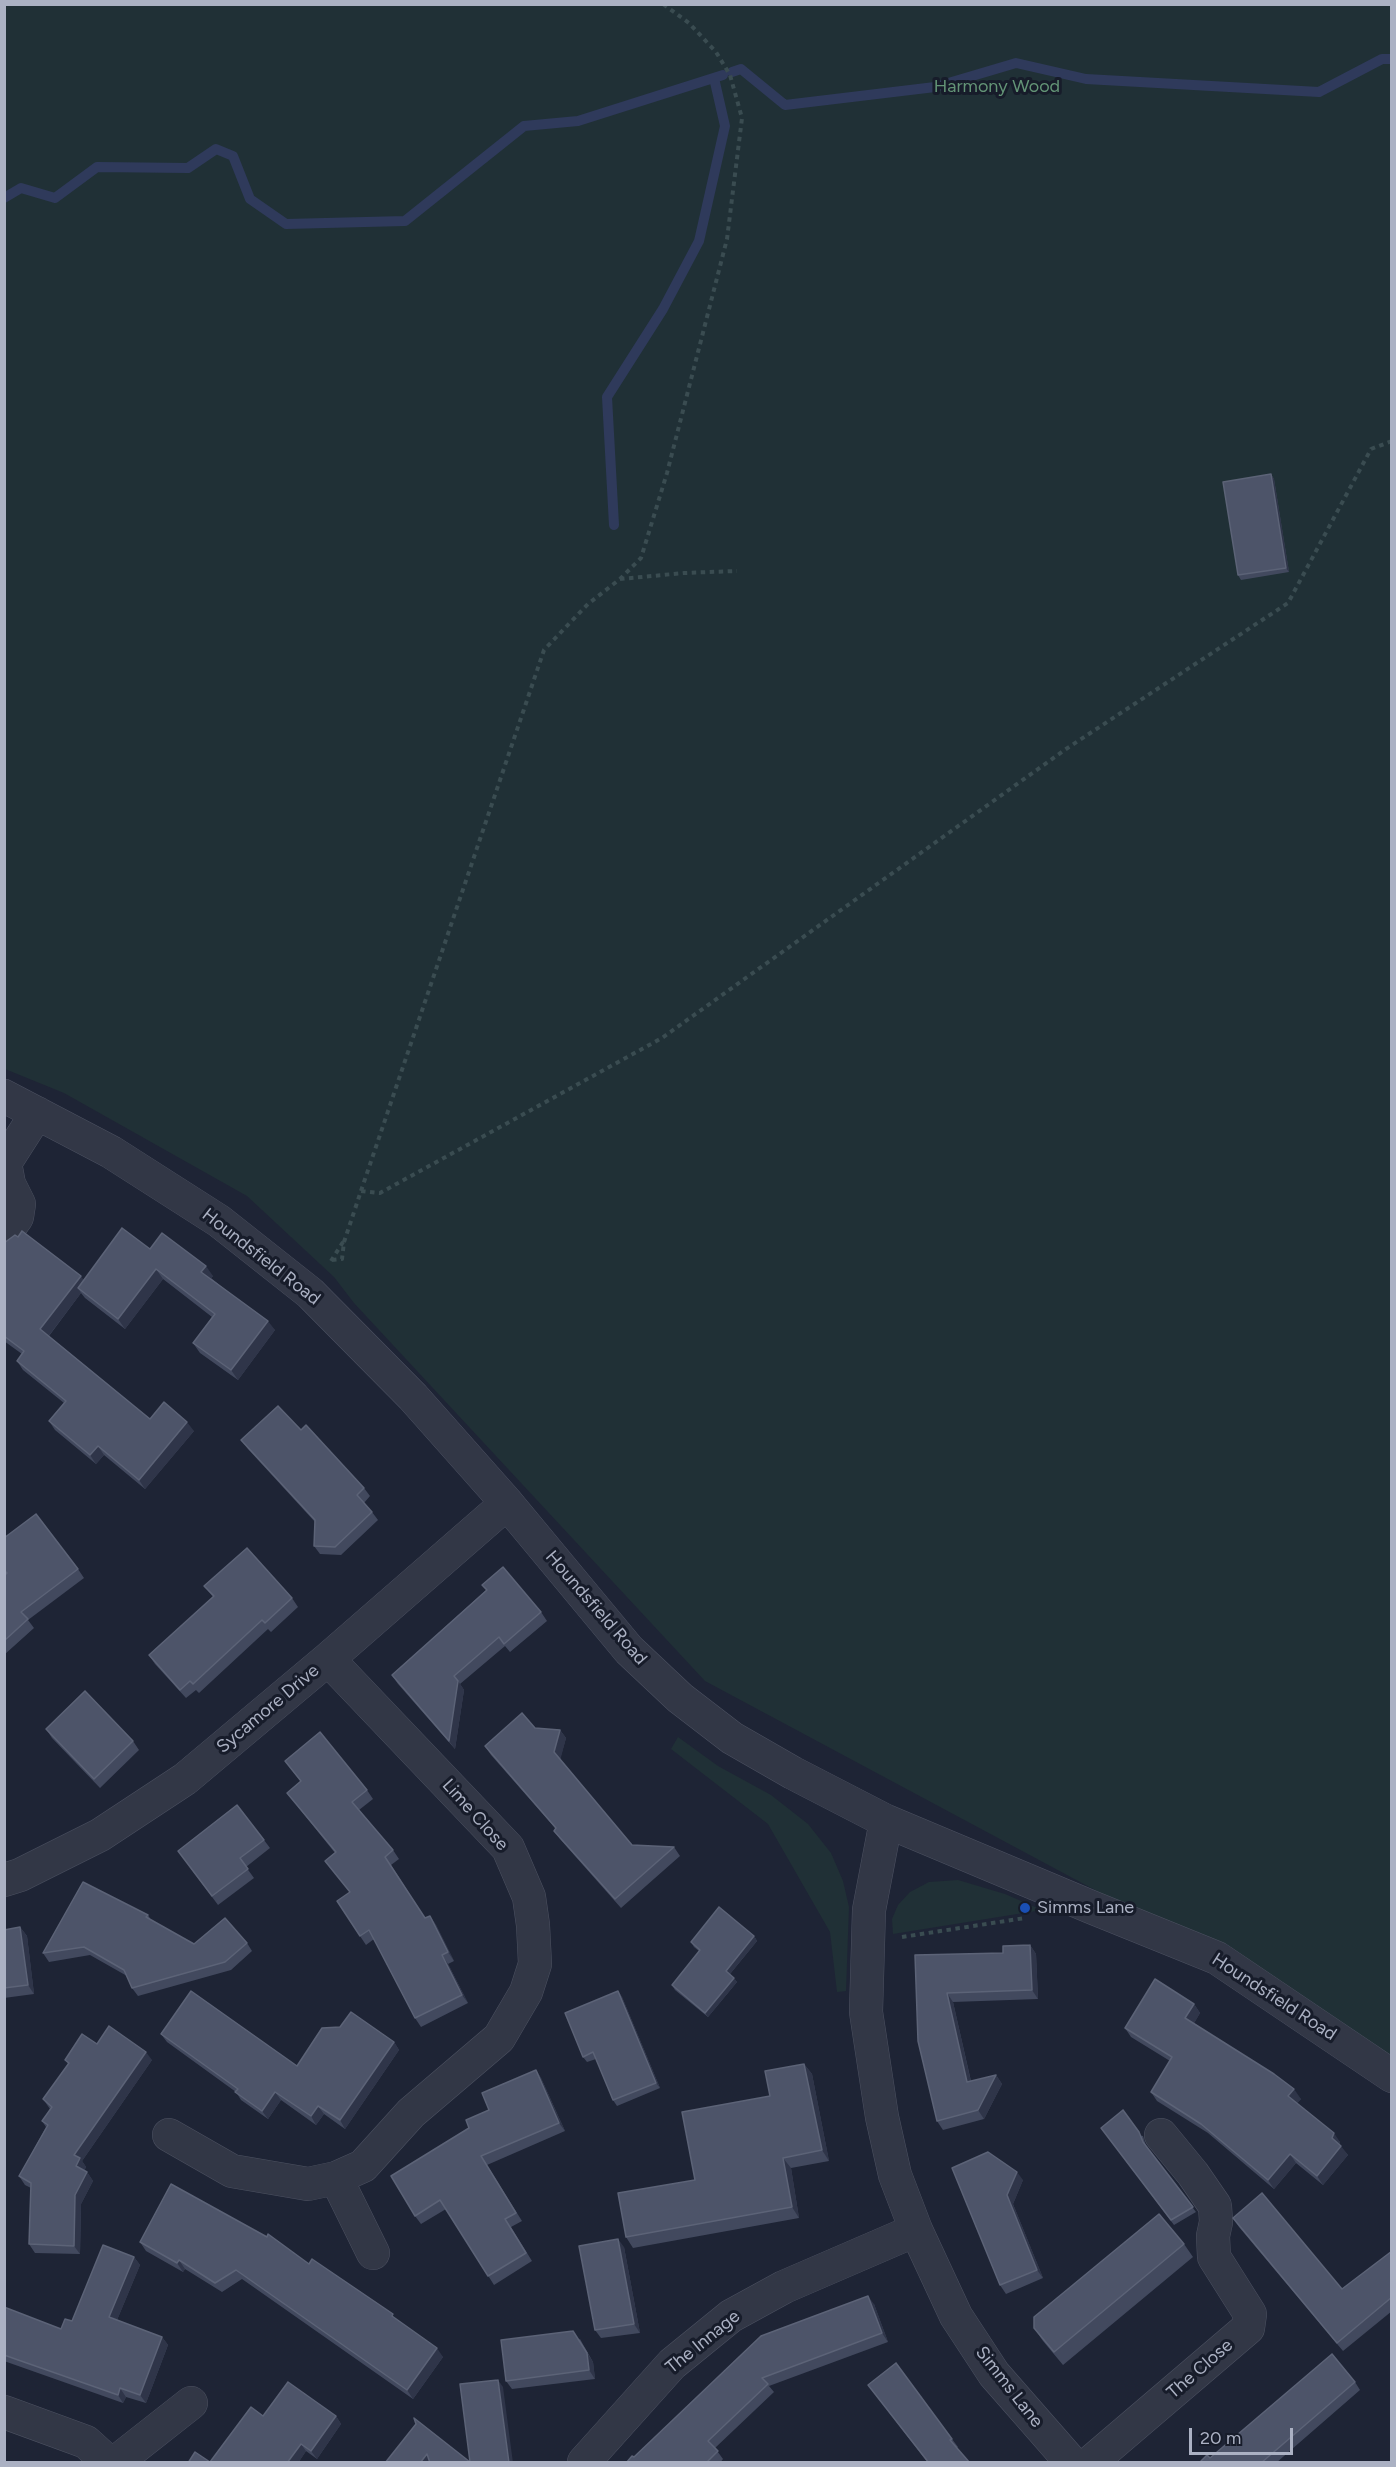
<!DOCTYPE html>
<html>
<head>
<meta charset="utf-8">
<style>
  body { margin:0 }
  #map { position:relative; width:1396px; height:2467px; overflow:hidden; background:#1e2435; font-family:Figtree,sans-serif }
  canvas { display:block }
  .frame { position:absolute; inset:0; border:6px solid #abb1c3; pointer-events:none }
  .scale { position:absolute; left:1189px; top:2428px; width:104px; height:27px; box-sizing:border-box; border:3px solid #abb1c3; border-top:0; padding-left:8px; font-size:18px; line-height:21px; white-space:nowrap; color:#abb1c3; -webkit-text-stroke:4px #171c2a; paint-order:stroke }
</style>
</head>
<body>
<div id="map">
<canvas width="1396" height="2467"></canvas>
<div class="frame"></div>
<div class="scale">20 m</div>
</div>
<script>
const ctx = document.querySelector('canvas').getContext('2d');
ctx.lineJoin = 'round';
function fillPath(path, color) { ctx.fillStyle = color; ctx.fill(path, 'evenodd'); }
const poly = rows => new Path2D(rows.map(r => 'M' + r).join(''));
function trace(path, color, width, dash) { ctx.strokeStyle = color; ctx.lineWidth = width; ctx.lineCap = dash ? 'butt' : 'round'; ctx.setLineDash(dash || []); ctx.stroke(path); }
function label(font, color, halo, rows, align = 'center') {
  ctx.font = font + ' Figtree,sans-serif'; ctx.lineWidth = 6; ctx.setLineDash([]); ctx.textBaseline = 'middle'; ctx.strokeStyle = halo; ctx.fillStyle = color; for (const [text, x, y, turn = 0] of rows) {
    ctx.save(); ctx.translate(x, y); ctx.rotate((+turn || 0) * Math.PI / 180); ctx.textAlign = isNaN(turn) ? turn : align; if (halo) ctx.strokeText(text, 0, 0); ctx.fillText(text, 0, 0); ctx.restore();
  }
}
fillPath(poly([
  [4,5,1391,5,1391,2063,1226,1944,1110,1898,705,1681,354,1303,334,1277,247,1196,64,1093,5,1069],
  [678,1737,718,1766,771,1795,808,1824,831,1853,843,1881,849,1907,846,1991,837,1992,830,1932,768,1824,671,1749],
  [958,1880,1005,1894,1042,1910,893,1934,892,1919,898,1905,910,1892,929,1882]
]), '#203036');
trace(poly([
  [732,72,741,69,785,105,935,87,1016,63,1086,79,1319,92,1382,59,1392,59],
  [4,198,21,188,55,198,97,167,188,168,216,149,233,156,250,199,286,224,405,221,524,126,578,121,723,75],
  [614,525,607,397,663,309,699,241,725,126,714,78]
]), '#2f3a5b', 10);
const minor = poly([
  [4,1096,111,1152,219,1221,310,1293,413,1397,507,1503,629,1650,680,1698,732,1738,793,1773,886,1821,1091,1907,1217,1958,1392,2076],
  [4,1235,17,1217,19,1204,9,1184,5,1163,37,1113],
  [886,1821,869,1910,866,2012,882,2117,895,2175,916,2230,956,2316,994,2374,1071,2462],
  [4,1880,20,1875,100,1835,185,1779,328,1659,507,1503],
  [169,2135,232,2171,308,2184,336,2178,363,2166,411,2113,499,2038,526,1992,535,1964,533,1925,529,1897,508,1848,328,1659],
  [336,2178,373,2253],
  [4,2412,86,2442,108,2462],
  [116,2462,191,2403],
  [584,2462,672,2364,731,2316,784,2287,916,2230],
  [1091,2462,1248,2328,1250,2314,1214,2257,1213,2236,1216,2222,1215,2206,1193,2174,1161,2135]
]);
trace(minor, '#4c5161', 34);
trace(poly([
  [620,579,684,573,737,571],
  [361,1191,544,650,588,604,620,579,641,558,667,473,727,239,742,118,730,75,716,52,689,23,663,4],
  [332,1260,342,1259,344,1242,361,1191,380,1193,662,1038,1066,749,1288,603,1371,449,1392,441],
  [331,1261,343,1242],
  [902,1937,1025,1918]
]), '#3a4c51', 4, [4.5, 4.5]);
trace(minor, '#323746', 33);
fillPath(poly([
  [1271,474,1274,479,1289,572,1241,580,1238,575],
  [4,1243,84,1280,150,1249,213,1276,211,1278,275,1330,238,1380,200,1353,193,1343,212,1317,163,1279,125,1329,85,1298,81,1293,49,1336,150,1419,194,1431,145,1489,104,1455,96,1464,55,1430,49,1421,64,1403,23,1370,17,1361,22,1354,4,1341],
  [301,1430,364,1488,370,1496,364,1503,372,1512,378,1520,341,1555,320,1554,314,1546,315,1522,248,1449,241,1440],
  [78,1569,84,1578,28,1620,34,1628,4,1655,4,1576],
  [482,1585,541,1612,547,1621,510,1652,505,1646,460,1684,464,1690,455,1749,398,1684,392,1675,486,1590],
  [204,1586,292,1598,298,1607,271,1632,268,1629,199,1693,196,1690,186,1698,155,1664,149,1655,213,1597],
  [535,1728,560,1730,566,1738,560,1759,632,1845,674,1847,680,1856,621,1908,560,1839,554,1831,556,1829,491,1755,485,1746],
  [46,1729,133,1741,139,1750,100,1788,52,1738],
  [285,1761,367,1790,373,1799,359,1810,393,1850,399,1859,391,1865,425,1918,430,1916,436,1925,454,1961,448,1964,468,2003,421,2027,415,2018,374,1939,366,1945,360,1936,350,1892,325,1861,335,1853,287,1793,301,1782],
  [264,1840,270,1848,246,1867,254,1878,218,1905,178,1851],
  [148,1915,151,1920,194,1944,247,1943,252,1951,231,1970,138,1996,132,1988,127,1976,90,1955,49,1962,43,1953],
  [20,1927,27,1936,34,1994,4,1998,4,1930],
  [754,1936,757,1941,730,1974,737,1982,708,2017,675,1990,672,1985,699,1951,694,1947,691,1942],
  [1030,1945,1036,1954,1038,1999,953,2002,971,2081,996,2075,1002,2084,984,2119,943,2130,937,2121,915,1955,1003,1953],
  [618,1991,622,1997,660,2088,617,2106,613,2100,596,2059,587,2062,583,2057],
  [1194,2004,1200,2013,1194,2023,1301,2099,1297,2103,1340,2142,1339,2145,1348,2155,1323,2185,1296,2163,1274,2189,1208,2133,1157,2101,1151,2092,1170,2061,1131,2037,1125,2028],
  [161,2034,297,2066,394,2042,399,2050,345,2129,324,2114,316,2125,281,2100,268,2119,241,2100,236,2092,167,2042],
  [97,2044,152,2060,82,2161,86,2167,84,2171,87,2172,93,2181,81,2204,80,2254,35,2253,29,2244,31,2188,25,2185,19,2176,46,2127,42,2121,50,2109,43,2099,68,2064,65,2060],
  [804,2064,812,2074,829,2161,791,2168,799,2218,633,2248,626,2237,695,2180,770,2096],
  [536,2070,541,2078,565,2131,487,2165,522,2221,511,2227,532,2261,494,2285,446,2209,421,2224,415,2216,469,2128],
  [1101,2128,1143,2136,1146,2146,1196,2212,1174,2225],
  [952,2168,1023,2180,1013,2204,1043,2278,1006,2294,1000,2285],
  [1233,2218,1342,2289,1392,2251,1392,2311,1343,2351,1239,2227],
  [140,2242,309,2264,397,2321,443,2357,413,2399,242,2279,222,2292,185,2269,183,2272,146,2251],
  [1184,2244,1193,2257,1063,2365,1043,2341,1034,2328],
  [624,2247,640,2333,601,2338,595,2330],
  [134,2257,140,2265,117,2320,162,2337,168,2345,146,2403,126,2397,123,2403,4,2361,4,2307,61,2329,72,2321],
  [874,2304,888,2342,769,2386,774,2392,715,2448,723,2459,720,2463,626,2463],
  [580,2339,593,2362,595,2379,512,2389,506,2381],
  [1355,2382,1360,2390,1276,2463,1199,2463,1210,2458],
  [868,2385,952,2439,958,2447,957,2448,970,2463,928,2463],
  [263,2416,336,2416,341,2424,317,2459,306,2451,298,2463,188,2463,210,2462]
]), '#42495e');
fillPath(poly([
  [1271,474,1274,479,1289,572,1286,568],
  [206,1266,213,1276,208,1282,201,1272],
  [156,1269,163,1279,125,1329,118,1319],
  [81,1276,87,1285,78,1288,81,1293,47,1338,40,1329],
  [268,1321,275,1330,238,1380,231,1370],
  [187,1422,194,1431,145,1489,139,1480],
  [98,1446,104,1455,96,1464,90,1455],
  [458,1681,464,1690,455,1749,449,1741],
  [560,1730,566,1738,560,1761,554,1752],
  [430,1916,436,1925,454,1961,448,1952],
  [20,1927,27,1936,34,1994,28,1985],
  [754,1936,757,1941,729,1975,726,1971],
  [1030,1945,1036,1954,1038,1999,1032,1990],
  [442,1955,448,1964,468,2003,462,1995],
  [734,1978,737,1982,708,2017,705,2013],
  [618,1991,622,1997,660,2088,656,2083],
  [947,1993,953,2002,973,2091,967,2082],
  [1194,2004,1200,2013,1192,2027,1185,2018],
  [394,2042,399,2050,345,2129,340,2120],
  [146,2052,152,2060,82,2161,86,2167,82,2175,76,2166,74,2155],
  [804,2064,812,2074,829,2161,822,2150],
  [536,2070,541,2078,565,2131,559,2123],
  [996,2075,1002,2084,984,2119,978,2110],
  [1294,2089,1301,2099,1295,2105,1288,2096],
  [275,2092,281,2100,268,2119,262,2111],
  [318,2106,324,2114,316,2125,311,2116],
  [1334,2133,1340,2142,1338,2147,1332,2138],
  [1341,2146,1348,2155,1323,2185,1317,2176],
  [1290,2154,1296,2163,1274,2189,1268,2180],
  [783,2158,791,2168,799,2218,792,2207],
  [87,2172,93,2181,81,2204,80,2254,74,2246,75,2195],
  [1017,2172,1023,2180,1013,2204,1043,2278,1037,2270,1007,2195],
  [618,2239,624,2247,640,2333,634,2324],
  [134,2257,140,2265,115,2325,109,2317],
  [179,2260,185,2269,183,2272,177,2263],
  [868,2296,874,2304,888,2342,882,2333],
  [573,2331,593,2362,595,2379,589,2370],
  [162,2337,168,2345,146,2403,140,2395],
  [437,2348,443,2357,413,2399,407,2390],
  [498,2380,503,2387,513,2463,509,2463],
  [120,2388,126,2397,123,2403,118,2395],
  [336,2416,341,2424,317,2459,311,2451],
  [301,2444,306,2451,298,2463,287,2463],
  [427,2454,431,2463,420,2463]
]), '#2f3549');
const building = poly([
  [1271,474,1286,568,1238,575,1223,482,1271,474],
  [122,1228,150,1249,162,1233,206,1266,201,1272,268,1321,231,1370,193,1343,215,1314,156,1269,118,1319,78,1288,122,1228],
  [22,1231,81,1276,40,1329,150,1419,164,1402,187,1422,139,1480,98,1446,90,1455,49,1421,66,1401,17,1361,24,1351,4,1336,4,1243,15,1235,18,1237,22,1231],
  [278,1406,301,1430,306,1425,364,1488,357,1495,372,1512,335,1547,314,1546,315,1520,241,1440,278,1406],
  [36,1514,78,1569,21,1612,28,1619,4,1641,4,1576,7,1573,4,1570,4,1538,36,1514],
  [247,1548,292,1598,265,1623,262,1620,193,1684,190,1681,180,1690,149,1655,214,1596,204,1586,247,1548],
  [503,1567,541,1612,504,1644,499,1637,454,1676,458,1681,449,1741,392,1675,487,1590,482,1585,503,1567],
  [85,1691,133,1741,94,1779,46,1729,85,1691],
  [522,1713,535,1728,560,1730,554,1752,632,1845,674,1847,615,1899,554,1831,556,1828,485,1746,522,1713],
  [320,1732,367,1790,352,1802,393,1850,385,1857,425,1918,430,1916,448,1952,442,1955,462,1995,415,2018,369,1930,360,1936,337,1901,350,1892,325,1861,336,1852,287,1793,301,1781,285,1761,320,1732],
  [237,1805,264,1840,240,1858,248,1869,212,1896,178,1851,237,1805],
  [83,1882,148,1915,146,1917,194,1944,225,1918,247,1943,225,1962,132,1988,124,1970,84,1947,43,1953,83,1882],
  [719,1907,754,1936,726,1971,734,1978,705,2013,672,1985,700,1950,691,1942,719,1907],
  [20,1927,28,1985,4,1988,4,1930,20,1927],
  [1030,1945,1032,1990,947,1993,967,2082,996,2075,978,2110,937,2121,918,2041,915,1955,1003,1953,1003,1946,1030,1945],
  [1155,1979,1194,2004,1185,2018,1274,2074,1294,2089,1288,2096,1334,2133,1332,2138,1341,2146,1317,2176,1290,2154,1268,2180,1201,2124,1151,2092,1172,2057,1125,2028,1155,1979],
  [191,1991,297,2066,322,2028,340,2027,351,2012,394,2042,340,2120,318,2106,311,2116,275,2092,262,2111,235,2092,238,2089,161,2034,191,1991],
  [618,1991,656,2083,613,2100,593,2052,583,2057,565,2013,618,1991],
  [109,2026,146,2052,74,2155,80,2158,76,2166,87,2172,75,2195,74,2246,29,2244,31,2183,19,2176,48,2125,42,2121,52,2107,43,2099,69,2063,65,2060,82,2034,97,2044,109,2026],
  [804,2064,822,2150,783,2158,792,2207,626,2237,618,2193,695,2180,682,2112,770,2096,765,2071,804,2064],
  [536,2070,559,2123,481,2156,516,2213,505,2219,526,2253,488,2276,440,2200,415,2216,391,2176,469,2128,466,2120,489,2110,482,2093,536,2070],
  [1123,2110,1139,2132,1143,2142,1193,2207,1171,2220,1101,2128,1123,2110],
  [988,2152,1017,2172,1007,2195,1037,2270,1000,2285,952,2168,988,2152],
  [171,2184,267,2237,268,2234,309,2264,312,2259,393,2314,392,2316,437,2348,407,2390,236,2270,215,2283,179,2260,177,2263,140,2242,171,2184],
  [1262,2193,1342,2289,1392,2251,1392,2297,1337,2343,1233,2218,1262,2193],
  [1159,2214,1184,2244,1054,2352,1034,2328,1034,2317,1159,2214],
  [618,2239,634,2324,595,2330,579,2246,618,2239],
  [103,2245,134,2257,109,2317,162,2337,140,2395,120,2388,118,2395,4,2355,4,2307,61,2329,65,2319,72,2321,103,2245],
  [868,2296,882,2333,762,2378,768,2384,708,2441,718,2451,706,2463,626,2463,632,2456,634,2457,761,2336,868,2296],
  [573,2331,587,2353,589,2370,506,2381,501,2340,573,2331],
  [1332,2354,1355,2382,1261,2463,1199,2463,1207,2455,1210,2458,1332,2354],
  [896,2363,952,2439,950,2440,970,2463,929,2463,868,2385,896,2363],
  [498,2380,509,2463,430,2463,427,2454,420,2463,385,2463,416,2424,414,2418,470,2462,460,2384,498,2380],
  [288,2382,336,2416,311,2451,301,2444,287,2463,188,2463,195,2452,210,2462,251,2407,263,2416,288,2382]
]);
fillPath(building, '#4d5469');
trace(building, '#5c6377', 1.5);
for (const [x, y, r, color] of [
  [1025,1908,6,"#1a4fb4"]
]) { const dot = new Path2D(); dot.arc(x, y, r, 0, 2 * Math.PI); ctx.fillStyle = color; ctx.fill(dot); trace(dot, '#171c2a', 2); }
label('18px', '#639476', '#171c2a', [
  ["Harmony Wood",997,87]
]);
label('18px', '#abb1c3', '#171c2a', [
  ["Houndsfield Road",261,1257,38],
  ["Houndsfield Road",596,1608,49],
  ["Sycamore Drive",268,1709,-40],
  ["Lime Close",475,1815,48],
  ["Houndsfield Road",1274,1997,33],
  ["The Innage",703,2342,-39],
  ["The Close",1200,2369,-41],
  ["Simms Lane",1009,2387,52]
]);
label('18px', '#abb1c3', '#171c2a', [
  ["Simms Lane",1037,1908]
], 'left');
</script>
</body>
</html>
